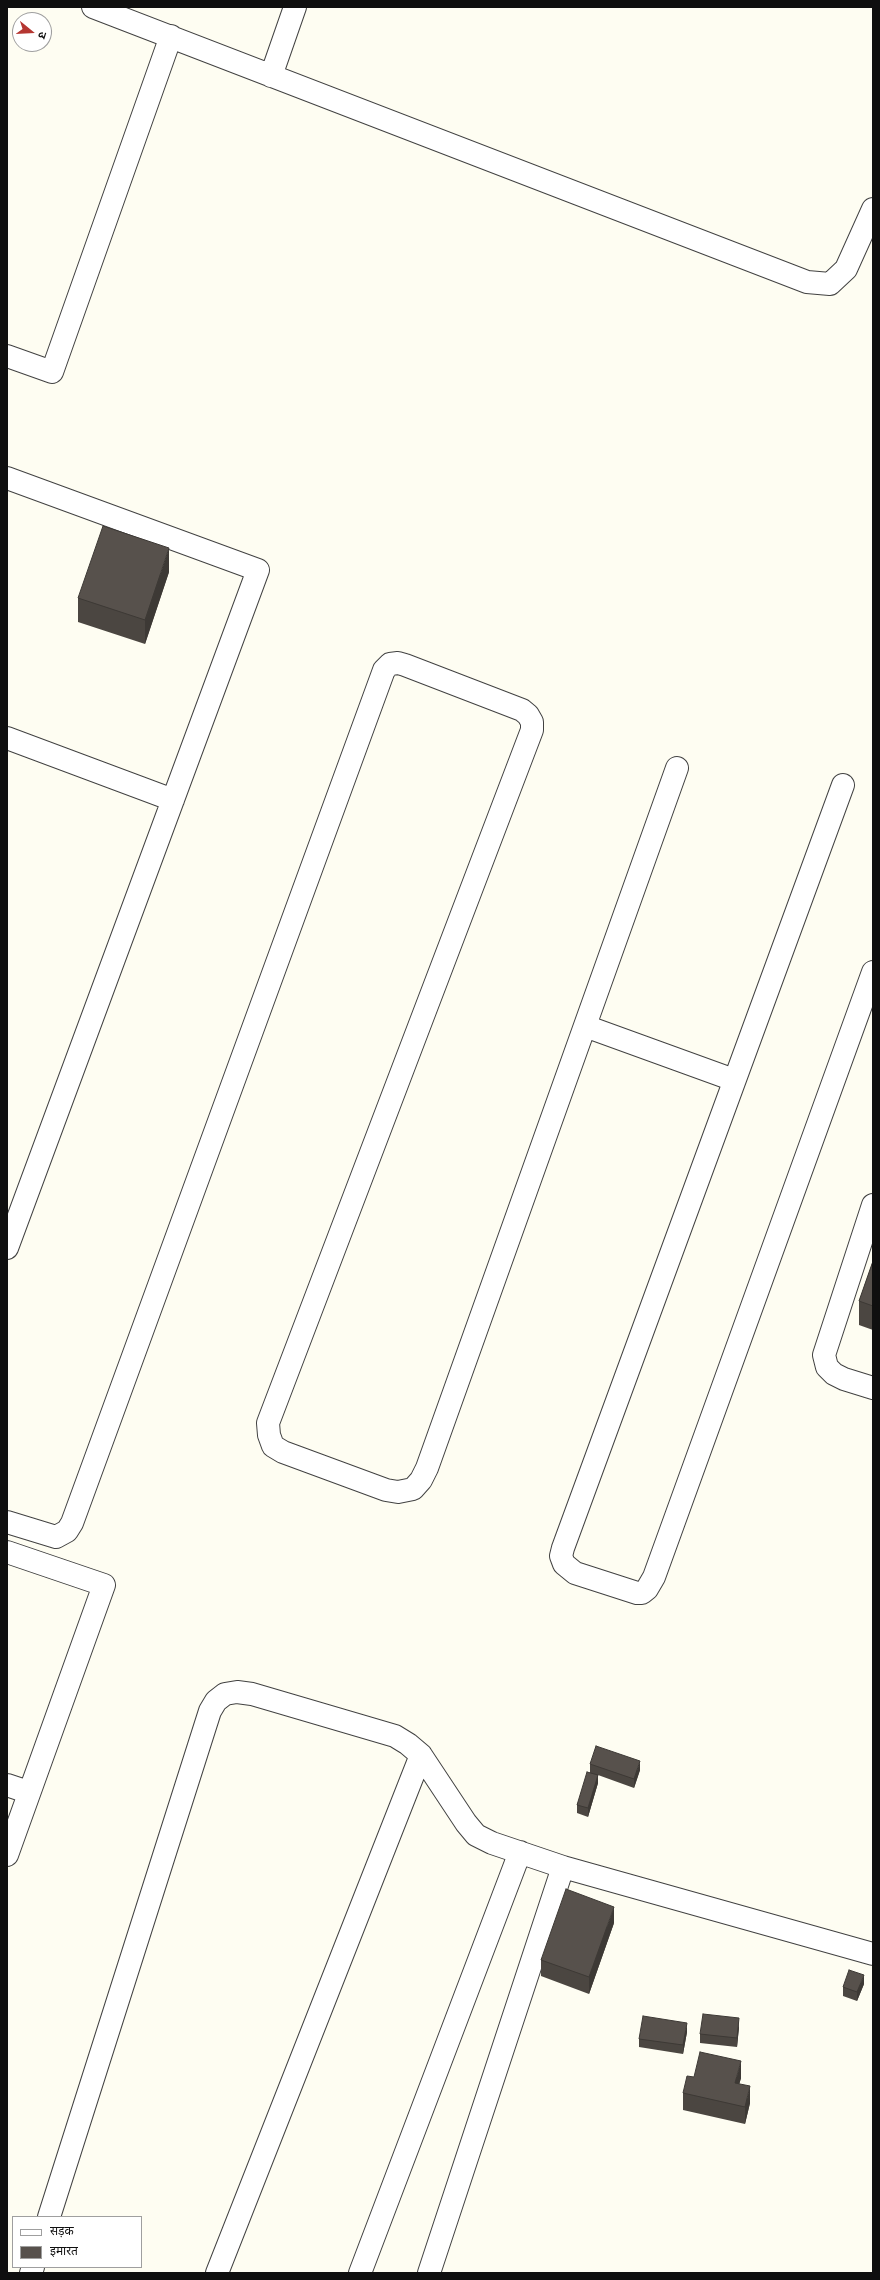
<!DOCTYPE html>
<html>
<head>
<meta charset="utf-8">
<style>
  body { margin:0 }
  #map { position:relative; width:880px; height:2280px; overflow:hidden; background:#fefdf2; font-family:"Crimson Pro","Noto Sans Devanagari",serif }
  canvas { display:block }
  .frame { position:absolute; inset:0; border:8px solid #0f0f0f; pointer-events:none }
  .legend { position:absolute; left:12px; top:2216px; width:130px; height:52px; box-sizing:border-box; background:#fff; border:1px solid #9f9f9f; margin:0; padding:5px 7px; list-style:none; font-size:12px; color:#0f0f0f }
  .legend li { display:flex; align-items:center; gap:8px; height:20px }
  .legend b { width:20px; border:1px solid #9f9f9f }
  .north { position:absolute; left:12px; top:12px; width:40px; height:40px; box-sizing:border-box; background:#fff; border:1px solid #9f9f9f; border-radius:50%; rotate:108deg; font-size:11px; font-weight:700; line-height:16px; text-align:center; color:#0f0f0f }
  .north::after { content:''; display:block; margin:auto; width:14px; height:18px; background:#b53631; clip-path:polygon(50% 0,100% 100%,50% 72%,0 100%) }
</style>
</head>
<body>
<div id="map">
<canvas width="880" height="2280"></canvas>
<div class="frame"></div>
<ul class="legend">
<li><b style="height:5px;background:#fff"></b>सड़क</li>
<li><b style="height:11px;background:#57514c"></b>इमारत</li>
</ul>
<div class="north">उ</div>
</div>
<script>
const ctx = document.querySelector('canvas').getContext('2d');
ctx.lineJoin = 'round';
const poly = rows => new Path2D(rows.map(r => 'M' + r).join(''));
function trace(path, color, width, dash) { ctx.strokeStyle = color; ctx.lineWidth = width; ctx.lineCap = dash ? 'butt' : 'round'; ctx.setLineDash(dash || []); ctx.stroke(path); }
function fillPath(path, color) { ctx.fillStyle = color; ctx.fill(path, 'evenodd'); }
const street = poly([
  [93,7,807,282,830,284,846,269,873,209],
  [271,76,295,7],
  [7,356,52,372,171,36],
  [7,478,258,570,7,1248],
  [7,738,173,800],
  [843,785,563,1548,561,1556,564,1564,575,1573,637,1593,642,1593,647,1589,654,1577,873,972],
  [585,1026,734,1080],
  [873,1205,824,1355,827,1367,834,1374,844,1379,873,1388],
  [7,1522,56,1537,67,1531,72,1523,384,670,390,664,398,663,405,665,522,710,528,715,532,722,532,730,268,1423,269,1435,273,1446,283,1452,386,1490,398,1492,413,1489,421,1480,427,1468,677,768],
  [7,1552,104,1585,7,1855],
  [7,1785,28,1792],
  [49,2217,210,1711,216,1701,225,1694,237,1692,252,1694,395,1736,408,1744,421,1755,466,1823,476,1835,492,1843,563,1867],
  [31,2273,33,2267],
  [217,2273,421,1755],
  [360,2273,520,1852],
  [429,2273,563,1867,873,1954]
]);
trace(street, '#424242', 24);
trace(street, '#fff', 22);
fillPath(poly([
  [169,572,145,644,78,622,78,598],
  [873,1261,873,1330,859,1325,859,1301],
  [590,1764,640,1770,634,1788,598,1775,598,1783,588,1817,577,1813,577,1805,590,1772],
  [614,1923,589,1994,541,1976,541,1960],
  [864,1984,857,2001,843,1996,843,1987],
  [739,2027,737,2047,700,2043,700,2034],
  [687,2032,683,2054,639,2047,639,2039],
  [694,2077,741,2078,739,2084,750,2103,745,2124,683,2110,683,2093]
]), '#4b4641');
fillPath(poly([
  [169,548,169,572,145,644,145,620],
  [640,1761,640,1770,634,1788,634,1779],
  [598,1775,598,1783,588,1817,588,1808],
  [614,1907,614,1923,589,1994,589,1977],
  [864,1975,864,1984,857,2001,857,1992],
  [739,2018,739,2027,737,2047,737,2038],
  [687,2023,687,2032,683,2054,683,2045],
  [741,2061,741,2078,735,2100,735,2083],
  [750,2086,750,2103,745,2124,745,2107]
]), '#3d3935');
const building = poly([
  [103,526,169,548,145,620,78,598,103,526],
  [873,1261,873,1306,859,1301,873,1261],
  [596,1746,640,1761,634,1779,590,1764,596,1746],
  [587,1772,598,1775,588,1808,577,1805,587,1772],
  [566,1889,614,1907,589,1977,541,1960,566,1889],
  [849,1970,864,1975,857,1992,843,1987,849,1970],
  [703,2014,739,2018,737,2038,700,2034,703,2014],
  [643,2016,687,2023,683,2045,639,2039,643,2016],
  [700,2052,741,2061,735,2083,750,2086,745,2107,683,2093,687,2076,694,2077,700,2052]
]);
fillPath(building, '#57514c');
trace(building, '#3d3935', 1);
</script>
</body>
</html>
